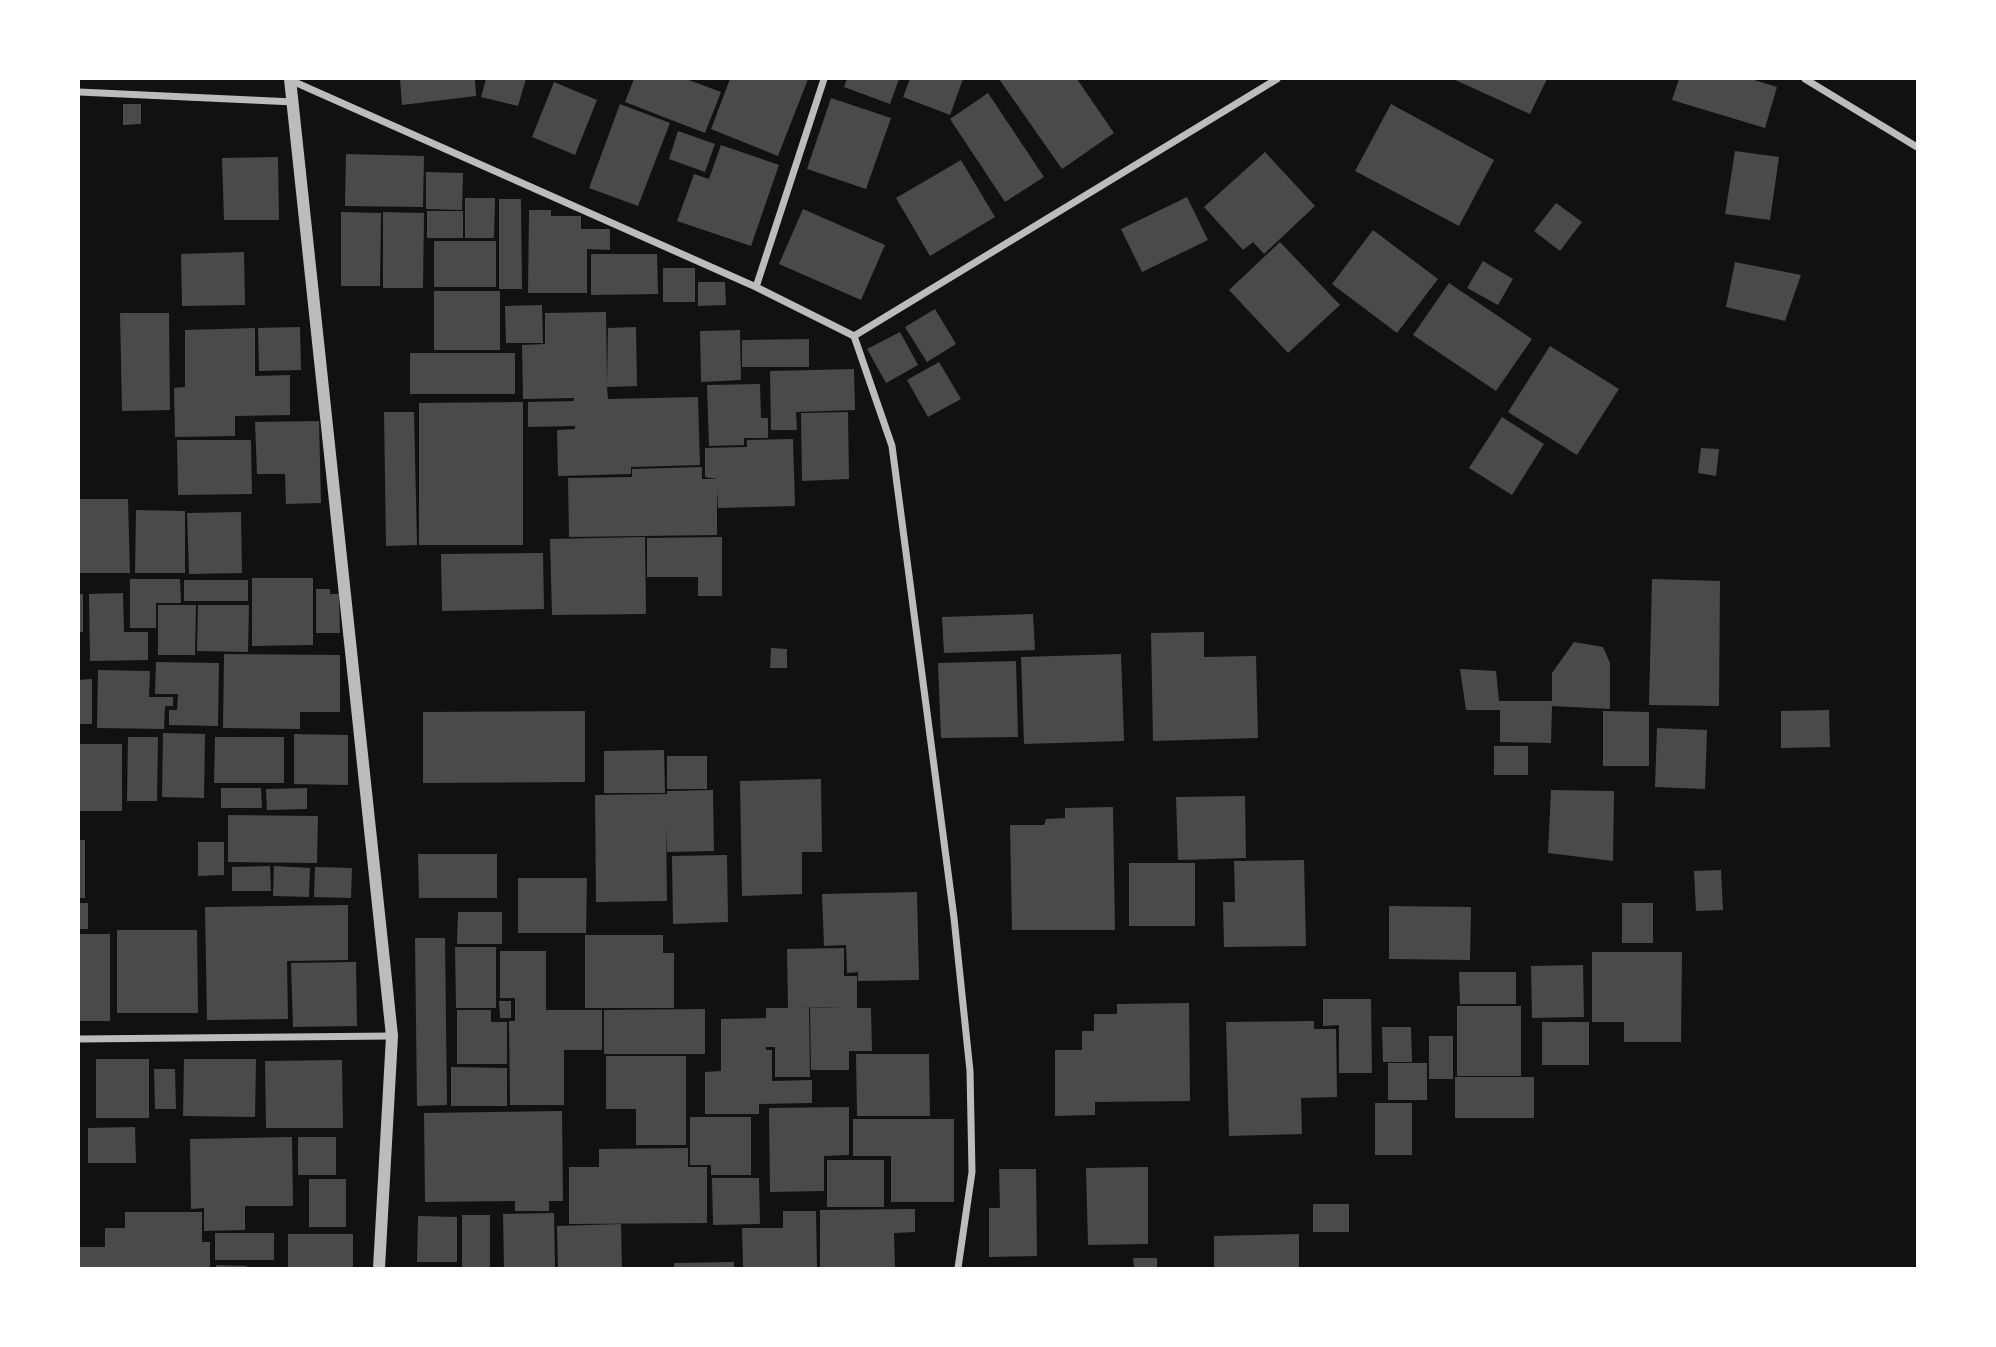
<!DOCTYPE html>
<html>
<head>
<meta charset="utf-8">
<style>
  body { margin:0 }
  #map { position:relative; width:1996px; height:1347px; overflow:hidden; background:#111; font-family:Arial,sans-serif }
  canvas { display:block }
  .frame { position:absolute; inset:0; border:80px solid #fff; pointer-events:none }
</style>
</head>
<body>
<div id="map">
<canvas width="1996" height="1347"></canvas>
<div class="frame"></div>
</div>
<script>
const ctx = document.querySelector('canvas').getContext('2d');
ctx.lineJoin = 'round';
function fillPath(path, color) { ctx.fillStyle = color; ctx.fill(path, 'evenodd'); }
const poly = rows => new Path2D(rows.map(r => 'M' + r).join(''));
function trace(path, color, width, dash) { ctx.strokeStyle = color; ctx.lineWidth = width; ctx.lineCap = dash ? 'butt' : 'round'; ctx.setLineDash(dash || []); ctx.stroke(path); }
fillPath(poly([
  [400,79,475,79,476,96,402,105],
  [486,79,526,79,518,106,481,97],
  [634,79,686,79,721,92,705,133,625,102],
  [730,79,808,79,778,156,711,129],
  [847,79,899,79,890,104,844,87],
  [910,79,963,79,950,115,903,97],
  [999,79,1077,79,1114,133,1062,169],
  [1453,79,1547,79,1530,114],
  [1679,79,1751,79,1777,87,1765,128,1672,100],
  [554,82,597,100,575,155,532,137],
  [988,93,1044,177,1005,202,950,119],
  [831,98,891,118,866,189,807,169],
  [123,104,141,104,141,124,123,125],
  [620,104,670,123,638,206,589,188],
  [1391,104,1494,160,1459,226,1355,171],
  [678,131,715,144,705,172,669,159],
  [721,145,779,165,751,246,677,221,694,174,709,179],
  [1735,151,1779,157,1770,220,1725,214],
  [1265,152,1315,206,1264,254,1253,242,1243,250,1204,207],
  [346,154,424,156,423,207,345,206],
  [278,157,279,220,224,220,222,158],
  [961,160,995,217,930,256,896,198],
  [426,172,463,173,462,210,426,209],
  [1187,197,1208,240,1142,272,1121,229],
  [465,198,495,198,494,238,465,238],
  [499,199,521,199,522,289,499,289],
  [1556,203,1582,222,1560,251,1534,231],
  [803,209,885,245,861,300,779,264],
  [529,210,551,210,551,216,581,216,581,229,610,229,610,250,587,249,587,293,528,293],
  [427,211,463,211,463,238,427,238],
  [341,212,381,213,380,286,341,286],
  [383,212,424,213,423,288,383,288],
  [1373,230,1438,279,1397,333,1332,284],
  [434,241,496,241,496,287,434,287],
  [1280,242,1340,305,1288,353,1229,290],
  [244,252,245,305,182,306,181,254],
  [591,254,657,254,658,294,591,295],
  [1483,261,1513,279,1498,305,1467,288],
  [1735,262,1801,275,1785,321,1726,307],
  [663,268,695,268,695,302,663,302],
  [698,282,725,282,726,305,698,306],
  [1449,283,1532,339,1496,391,1413,335],
  [434,291,500,291,500,350,434,350],
  [542,305,543,343,506,343,505,306],
  [935,309,956,344,927,362,905,327],
  [606,312,607,384,608,328,636,327,637,386,607,387,608,399,698,397,700,465,631,467,631,474,558,476,557,430,575,429,575,426,528,427,528,402,574,401,574,398,523,399,522,345,545,344,545,313],
  [120,313,169,313,170,410,122,411],
  [300,327,301,370,259,371,258,328],
  [255,328,255,376,290,375,290,415,235,416,235,436,175,437,174,388,185,387,185,330],
  [740,330,741,380,701,382,700,331],
  [900,332,918,365,886,383,867,349],
  [809,339,809,367,742,367,742,340],
  [1550,346,1619,389,1577,455,1508,412],
  [410,353,515,353,515,394,410,394],
  [939,362,961,399,928,417,907,380],
  [854,369,855,410,796,412,797,430,771,430,770,371],
  [760,384,761,418,768,418,768,438,744,438,744,445,709,446,707,385],
  [523,402,523,545,419,545,419,403],
  [384,412,414,412,417,545,386,546],
  [848,412,849,479,802,481,801,413],
  [1502,417,1544,444,1512,495,1469,468],
  [319,421,321,503,286,504,285,474,257,474,255,422],
  [793,439,795,506,718,508,717,489,717,535,569,537,568,478,632,477,632,469,702,467,702,479,717,479,705,477,705,448,747,447,747,440],
  [177,440,251,440,252,494,178,495],
  [1701,448,1719,449,1716,476,1698,473],
  [79,499,128,499,130,573,79,573],
  [136,510,185,511,185,573,135,573],
  [241,512,242,573,189,574,187,513],
  [645,537,646,614,552,615,550,539],
  [722,537,722,596,698,596,698,577,647,577,647,538],
  [543,553,544,609,442,611,441,554],
  [252,578,313,578,313,645,252,646],
  [130,579,180,579,181,603,156,603,156,628,130,628],
  [1652,579,1720,581,1719,706,1649,705],
  [184,580,248,580,248,601,184,601],
  [316,589,330,589,330,594,339,594,340,633,316,633],
  [123,593,124,632,148,632,148,660,90,661,89,594],
  [79,594,83,594,83,632,79,632],
  [158,605,196,605,195,655,158,655],
  [198,605,249,605,248,652,197,651],
  [1033,614,1035,650,944,653,942,617],
  [1204,632,1204,657,1256,656,1258,738,1153,741,1151,633],
  [1574,642,1603,647,1610,663,1610,709,1552,706,1551,743,1500,742,1500,710,1466,710,1460,669,1496,671,1499,701,1552,701,1552,673],
  [771,648,787,649,787,668,770,668],
  [224,654,340,655,340,712,300,712,300,729,223,728],
  [1121,654,1124,741,1024,744,1021,657],
  [1016,661,1018,737,941,738,938,663],
  [156,662,219,663,218,726,169,725,169,710,177,710,178,694,155,694],
  [98,670,150,671,149,697,173,697,173,706,165,706,164,729,97,728],
  [92,679,92,724,79,724,79,680],
  [1829,710,1830,747,1781,748,1781,711],
  [585,711,585,782,423,783,423,712],
  [1603,711,1649,712,1649,766,1603,766],
  [1657,728,1707,730,1705,789,1655,787],
  [163,733,205,734,204,798,162,797],
  [294,734,348,735,348,785,294,784],
  [128,737,158,737,157,801,127,801],
  [215,737,284,737,284,783,214,783],
  [79,744,122,744,122,811,79,811],
  [1494,746,1528,746,1528,775,1494,775],
  [664,750,665,793,604,793,604,751],
  [667,756,707,756,707,789,667,789],
  [821,779,822,852,802,852,802,894,742,896,740,781],
  [221,788,261,788,262,808,221,808],
  [307,788,307,809,267,810,266,789],
  [713,790,714,851,667,852,666,824,667,901,596,902,595,795,667,794,667,791],
  [1551,790,1614,791,1613,861,1548,853],
  [1245,796,1246,858,1178,860,1176,797],
  [1113,807,1115,930,1012,930,1010,825,1044,825,1046,819,1065,818,1065,808],
  [228,815,318,816,317,863,228,862],
  [79,840,85,840,85,898,79,898],
  [198,842,224,842,224,875,198,876],
  [418,854,497,854,497,898,419,898],
  [727,855,728,922,673,924,672,856],
  [1304,860,1306,946,1224,947,1223,902,1235,902,1234,861],
  [1129,863,1195,863,1195,926,1129,926],
  [270,866,271,891,232,891,232,867],
  [274,866,310,868,309,897,273,896],
  [315,867,352,868,351,898,314,897],
  [1721,870,1723,910,1696,911,1694,871],
  [518,878,587,878,586,933,518,933],
  [917,892,919,980,858,981,858,972,847,973,846,945,824,946,822,894],
  [79,903,88,903,88,929,79,929],
  [1622,903,1653,903,1653,943,1622,943],
  [348,905,348,960,287,961,288,1019,207,1020,205,907],
  [1389,906,1471,907,1470,960,1389,959],
  [458,912,502,912,502,944,457,944],
  [117,930,197,930,198,1013,117,1013],
  [79,934,110,934,110,1021,79,1021],
  [585,935,663,935,663,953,674,953,674,1008,585,1008],
  [415,938,445,938,447,1105,417,1106],
  [455,947,496,947,496,1008,456,1008],
  [844,948,844,976,857,976,857,1008,871,1008,872,1051,849,1051,849,1070,811,1070,810,1008,842,1007,800,1008,809,1008,810,1077,775,1077,775,1047,766,1047,766,1050,772,1050,772,1081,812,1080,812,1103,759,1104,759,1114,705,1114,705,1072,721,1071,721,1019,766,1018,766,1008,788,1008,787,949],
  [500,951,546,951,546,1010,602,1010,602,1050,564,1050,564,1105,510,1105,509,1021,515,1021,515,998,500,998],
  [1592,952,1682,952,1681,1042,1624,1042,1624,1022,1592,1022],
  [356,962,357,1026,293,1027,291,963],
  [1583,965,1584,1017,1532,1018,1531,966],
  [1459,972,1516,972,1516,1004,1460,1004],
  [1323,999,1371,999,1372,1073,1339,1073,1339,1025,1323,1026],
  [499,1001,511,1001,511,1018,500,1018],
  [1189,1003,1190,1101,1095,1102,1095,1115,1055,1116,1055,1050,1082,1050,1082,1031,1094,1031,1094,1014,1117,1014,1117,1004],
  [1457,1006,1521,1006,1521,1076,1457,1076],
  [705,1009,705,1054,604,1054,604,1010],
  [457,1010,491,1010,491,1022,507,1022,507,1064,457,1064],
  [1314,1021,1314,1029,1336,1029,1337,1097,1301,1098,1302,1134,1229,1136,1226,1022],
  [1542,1022,1589,1022,1589,1065,1542,1065],
  [1382,1027,1411,1027,1412,1062,1383,1062],
  [1429,1036,1453,1036,1453,1079,1429,1079],
  [856,1054,929,1054,930,1116,857,1116],
  [606,1056,686,1056,686,1145,636,1145,636,1109,606,1109],
  [96,1059,149,1059,149,1118,96,1118],
  [184,1059,256,1059,255,1117,183,1116],
  [342,1060,343,1128,266,1128,265,1061],
  [1388,1063,1427,1063,1427,1100,1388,1100],
  [451,1067,507,1068,507,1106,451,1106],
  [154,1069,175,1069,176,1109,155,1109],
  [1455,1077,1534,1077,1534,1118,1455,1118],
  [1375,1103,1412,1103,1412,1155,1375,1155],
  [849,1107,849,1155,824,1156,824,1191,770,1192,769,1108],
  [562,1111,563,1201,549,1201,549,1211,515,1211,515,1201,425,1202,424,1113],
  [690,1117,751,1117,751,1175,711,1175,711,1165,690,1165],
  [853,1119,954,1119,954,1202,891,1202,891,1156,853,1156],
  [135,1127,136,1163,88,1163,88,1128],
  [292,1137,293,1206,245,1206,245,1230,204,1231,204,1208,191,1209,190,1139],
  [298,1137,336,1137,336,1175,298,1175],
  [688,1148,688,1167,707,1167,707,1223,569,1224,569,1167,599,1167,599,1149],
  [827,1160,884,1160,884,1207,827,1207],
  [1148,1167,1148,1244,1088,1245,1086,1168],
  [999,1169,1036,1169,1037,1256,989,1257,989,1208,1000,1208],
  [712,1178,759,1178,760,1224,713,1225],
  [309,1179,346,1179,346,1227,309,1227],
  [1313,1204,1349,1204,1349,1232,1313,1232],
  [915,1209,915,1232,894,1233,895,1268,820,1268,820,1210],
  [783,1211,816,1211,817,1268,743,1268,742,1228,783,1228],
  [125,1212,202,1212,202,1242,210,1242,210,1268,79,1268,79,1247,105,1247,105,1228,125,1228],
  [554,1213,555,1268,504,1268,503,1214],
  [462,1215,490,1215,490,1268,462,1268],
  [418,1216,457,1217,457,1262,417,1262],
  [621,1224,622,1268,558,1268,557,1226],
  [215,1233,274,1233,274,1260,215,1260],
  [288,1234,353,1234,353,1268,288,1268],
  [1299,1234,1299,1268,1214,1268,1214,1236],
  [1133,1258,1157,1258,1157,1268,1134,1268],
  [734,1262,734,1268,674,1268,674,1263],
  [216,1265,247,1266,247,1268,216,1268]
]), '#4a4a4a');
trace(poly([
  [1805,79,1917,147],
  [290,80,756,287,854,336,892,446,954,918,970,1071,972,1172,958,1268],
  [79,92,294,102],
  [756,287,824,79],
  [854,336,1277,79],
  [79,1039,392,1036]
]), '#bcbcbc', 7);
trace(poly([
  [290,79,392,1036,379,1268]
]), '#bcbcbc', 12);
</script>
</body>
</html>
